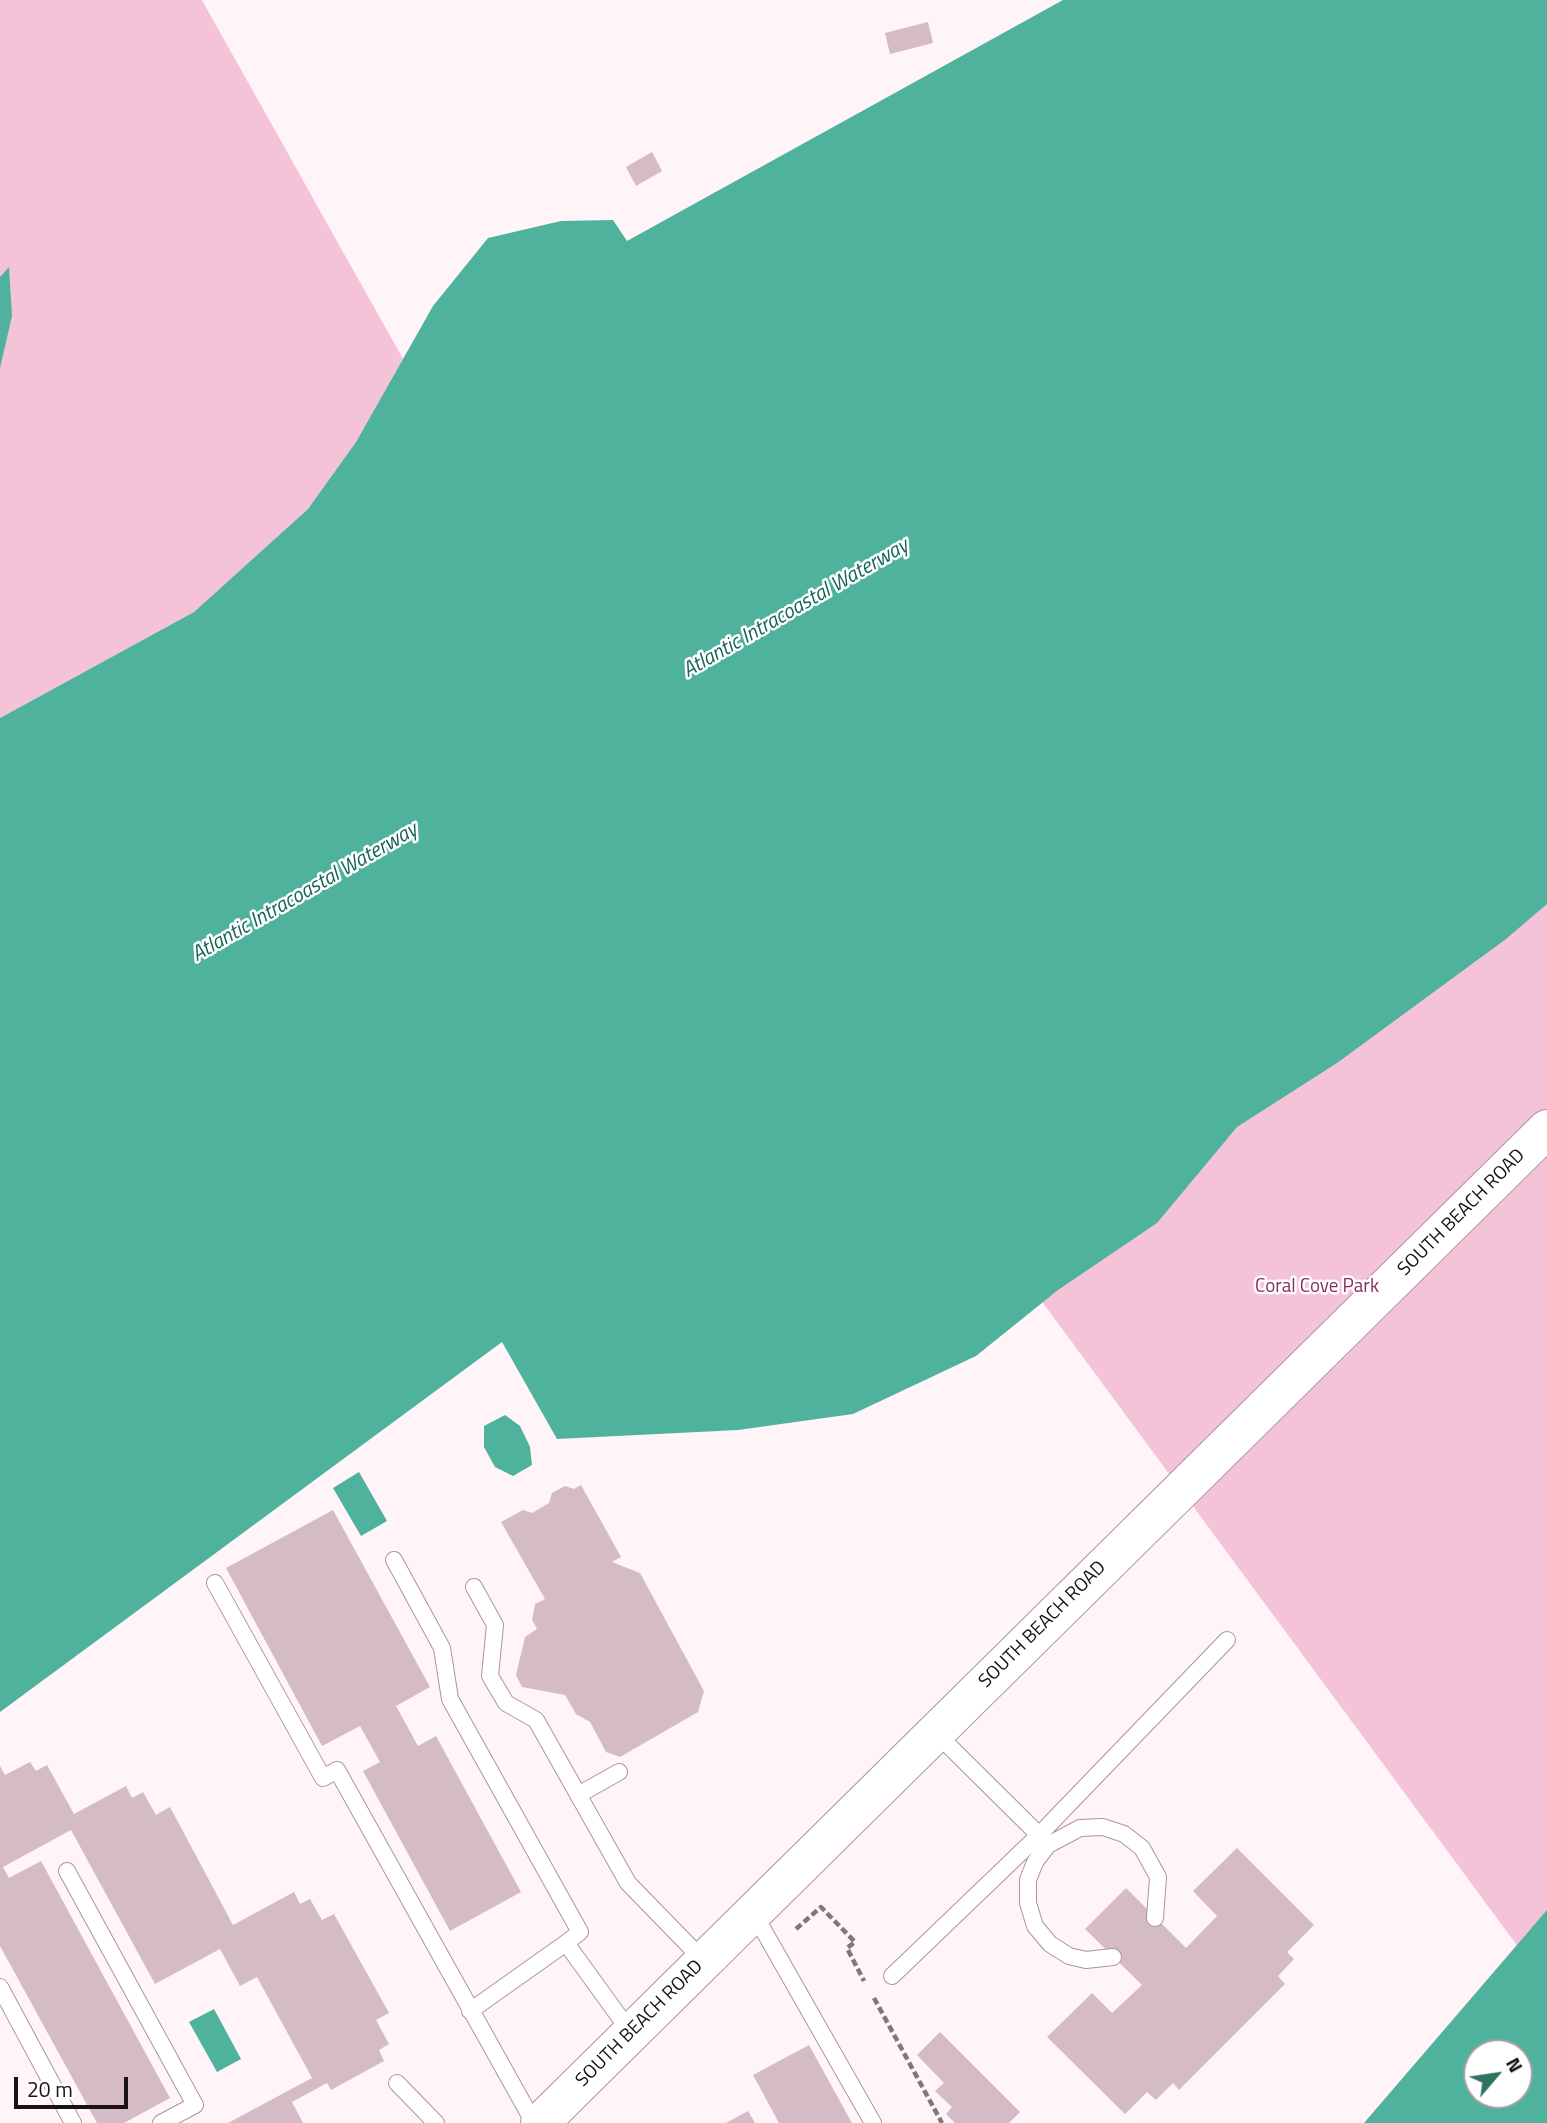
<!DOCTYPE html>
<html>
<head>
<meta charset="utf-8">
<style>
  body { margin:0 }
  #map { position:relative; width:1547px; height:2123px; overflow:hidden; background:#fff4f8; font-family:"Titillium Web",sans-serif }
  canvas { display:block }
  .north { position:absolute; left:1463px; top:2039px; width:70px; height:70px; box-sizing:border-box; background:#fff; border:2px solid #a3a0a1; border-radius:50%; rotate:61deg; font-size:19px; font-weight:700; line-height:28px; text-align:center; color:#1a1115 }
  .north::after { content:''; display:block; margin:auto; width:24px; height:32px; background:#307365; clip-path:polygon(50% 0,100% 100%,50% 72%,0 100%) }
  .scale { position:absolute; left:14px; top:2077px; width:114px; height:32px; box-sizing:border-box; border:4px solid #1a1115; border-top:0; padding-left:9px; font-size:21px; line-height:24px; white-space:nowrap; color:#1a1115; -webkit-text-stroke:5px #fff; paint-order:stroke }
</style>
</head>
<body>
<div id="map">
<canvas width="1547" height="2123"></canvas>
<div class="north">N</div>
<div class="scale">20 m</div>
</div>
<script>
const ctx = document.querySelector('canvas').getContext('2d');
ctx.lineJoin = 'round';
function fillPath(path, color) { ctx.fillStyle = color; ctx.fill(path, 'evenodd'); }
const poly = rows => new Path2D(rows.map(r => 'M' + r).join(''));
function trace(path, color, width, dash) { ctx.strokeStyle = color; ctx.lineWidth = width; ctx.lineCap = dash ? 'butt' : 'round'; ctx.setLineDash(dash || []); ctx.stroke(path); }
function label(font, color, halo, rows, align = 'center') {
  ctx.font = font + ' "Titillium Web",sans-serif'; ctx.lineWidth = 5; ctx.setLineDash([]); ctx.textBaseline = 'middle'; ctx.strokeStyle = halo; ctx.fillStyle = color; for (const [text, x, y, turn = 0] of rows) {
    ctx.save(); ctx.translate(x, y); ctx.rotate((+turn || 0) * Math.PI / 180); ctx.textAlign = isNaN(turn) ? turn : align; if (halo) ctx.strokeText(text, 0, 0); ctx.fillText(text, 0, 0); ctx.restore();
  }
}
fillPath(poly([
  [0,0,202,0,403,359,356,442,308,509,194,612,0,718],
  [1547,742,1547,1947,1530,1963,1012,1261]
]), '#f4c3d8');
fillPath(poly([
  [1063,0,1547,0,1547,904,1506,939,1337,1063,1237,1127,1157,1223,1058,1290,976,1356,853,1414,738,1430,557,1439,502,1342,0,1712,0,718,194,612,308,509,356,442,433,306,488,238,561,221,613,220,627,241],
  [9,267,12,316,0,368,0,277],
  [505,1415,520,1426,530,1447,532,1465,513,1476,495,1467,484,1447,484,1426],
  [359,1472,387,1521,361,1536,333,1488],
  [1547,1910,1547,2123,1364,2123],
  [1477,2053,1519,2053,1519,2095,1477,2095],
  [214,2009,241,2059,217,2072,189,2022]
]), '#4eb29d');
fillPath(poly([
  [928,22,933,43,890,54,885,33],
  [652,152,662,171,636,186,626,167],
  [581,1485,621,1557,612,1562,640,1573,704,1691,698,1712,620,1757,606,1752,590,1722,576,1714,565,1695,522,1687,516,1675,525,1637,537,1629,532,1620,535,1604,545,1599,501,1522,523,1510,532,1513,549,1503,552,1493,565,1486,574,1489],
  [333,1510,430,1687,396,1706,418,1746,436,1736,521,1892,450,1931,363,1771,380,1762,360,1726,322,1746,226,1568],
  [30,1762,36,1771,47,1765,74,1814,126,1786,132,1798,143,1792,156,1815,170,1807,233,1925,294,1892,300,1904,310,1899,322,1920,334,1914,389,2013,376,2020,389,2044,379,2050,384,2061,331,2090,327,2083,292,2102,303,2123,228,2123,312,2078,257,1977,240,1986,220,1949,155,1984,71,1830,3,1867,9,1878,41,1861,170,2098,124,2123,97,2123,0,1946,0,1766,5,1775],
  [1237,1848,1314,1925,1287,1952,1294,1959,1278,1976,1285,1984,1179,2090,1173,2083,1156,2100,1147,2092,1125,2114,1047,2037,1092,1993,1112,2013,1142,1985,1085,1929,1126,1888,1186,1948,1217,1916,1193,1891],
  [940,2032,1020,2112,1009,2123,955,2123,946,2114,952,2107,935,2091,944,2083,917,2055],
  [809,2045,852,2123,779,2123,753,2075],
  [748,2111,755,2123,726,2123]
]), '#d5bbc6');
const service = poly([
  [394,1560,442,1648,450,1699,580,1932,566,1943],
  [215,1583,323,1778,337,1770,534,2123],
  [474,1587,495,1625,490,1676,506,1703,536,1720,628,1883,704,1961],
  [935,1732,1045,1841],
  [578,1795,619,1772],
  [67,1871,195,2105,161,2123],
  [753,1912,873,2123],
  [1113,1957,1086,1960,1069,1956,1050,1944,1035,1926,1028,1903,1028,1880,1035,1862,1048,1845,1080,1828,1103,1827,1124,1834,1142,1848,1158,1877,1155,1918],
  [892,1976,1039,1835,1227,1640],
  [0,1987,73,2123],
  [470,2011,566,1943,631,2033],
  [397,2083,436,2123]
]);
const tertiary = poly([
  [540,2123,1547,1129]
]);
trace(service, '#ad949f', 18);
trace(tertiary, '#ad949f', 40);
trace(poly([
  [796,1929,821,1907,855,1942,847,1948,864,1981],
  [874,1998,942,2123]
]), '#81777b', 4.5, [7, 3.5]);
trace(service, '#fff', 16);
trace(tertiary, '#fff', 38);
label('19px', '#1a1115', '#fff', [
  ["SOUTH BEACH ROAD",1462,1213,-45],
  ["SOUTH BEACH ROAD",1043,1625,-45],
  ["SOUTH BEACH ROAD",640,2024,-45]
]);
label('19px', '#852e5b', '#fff', [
  ["Coral Cove Park",1317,1287]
]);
label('italic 21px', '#146456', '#fff', [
  ["Atlantic Intracoastal Waterway",796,609,-30],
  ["Atlantic Intracoastal Waterway",305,893,-30]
]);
</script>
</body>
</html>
